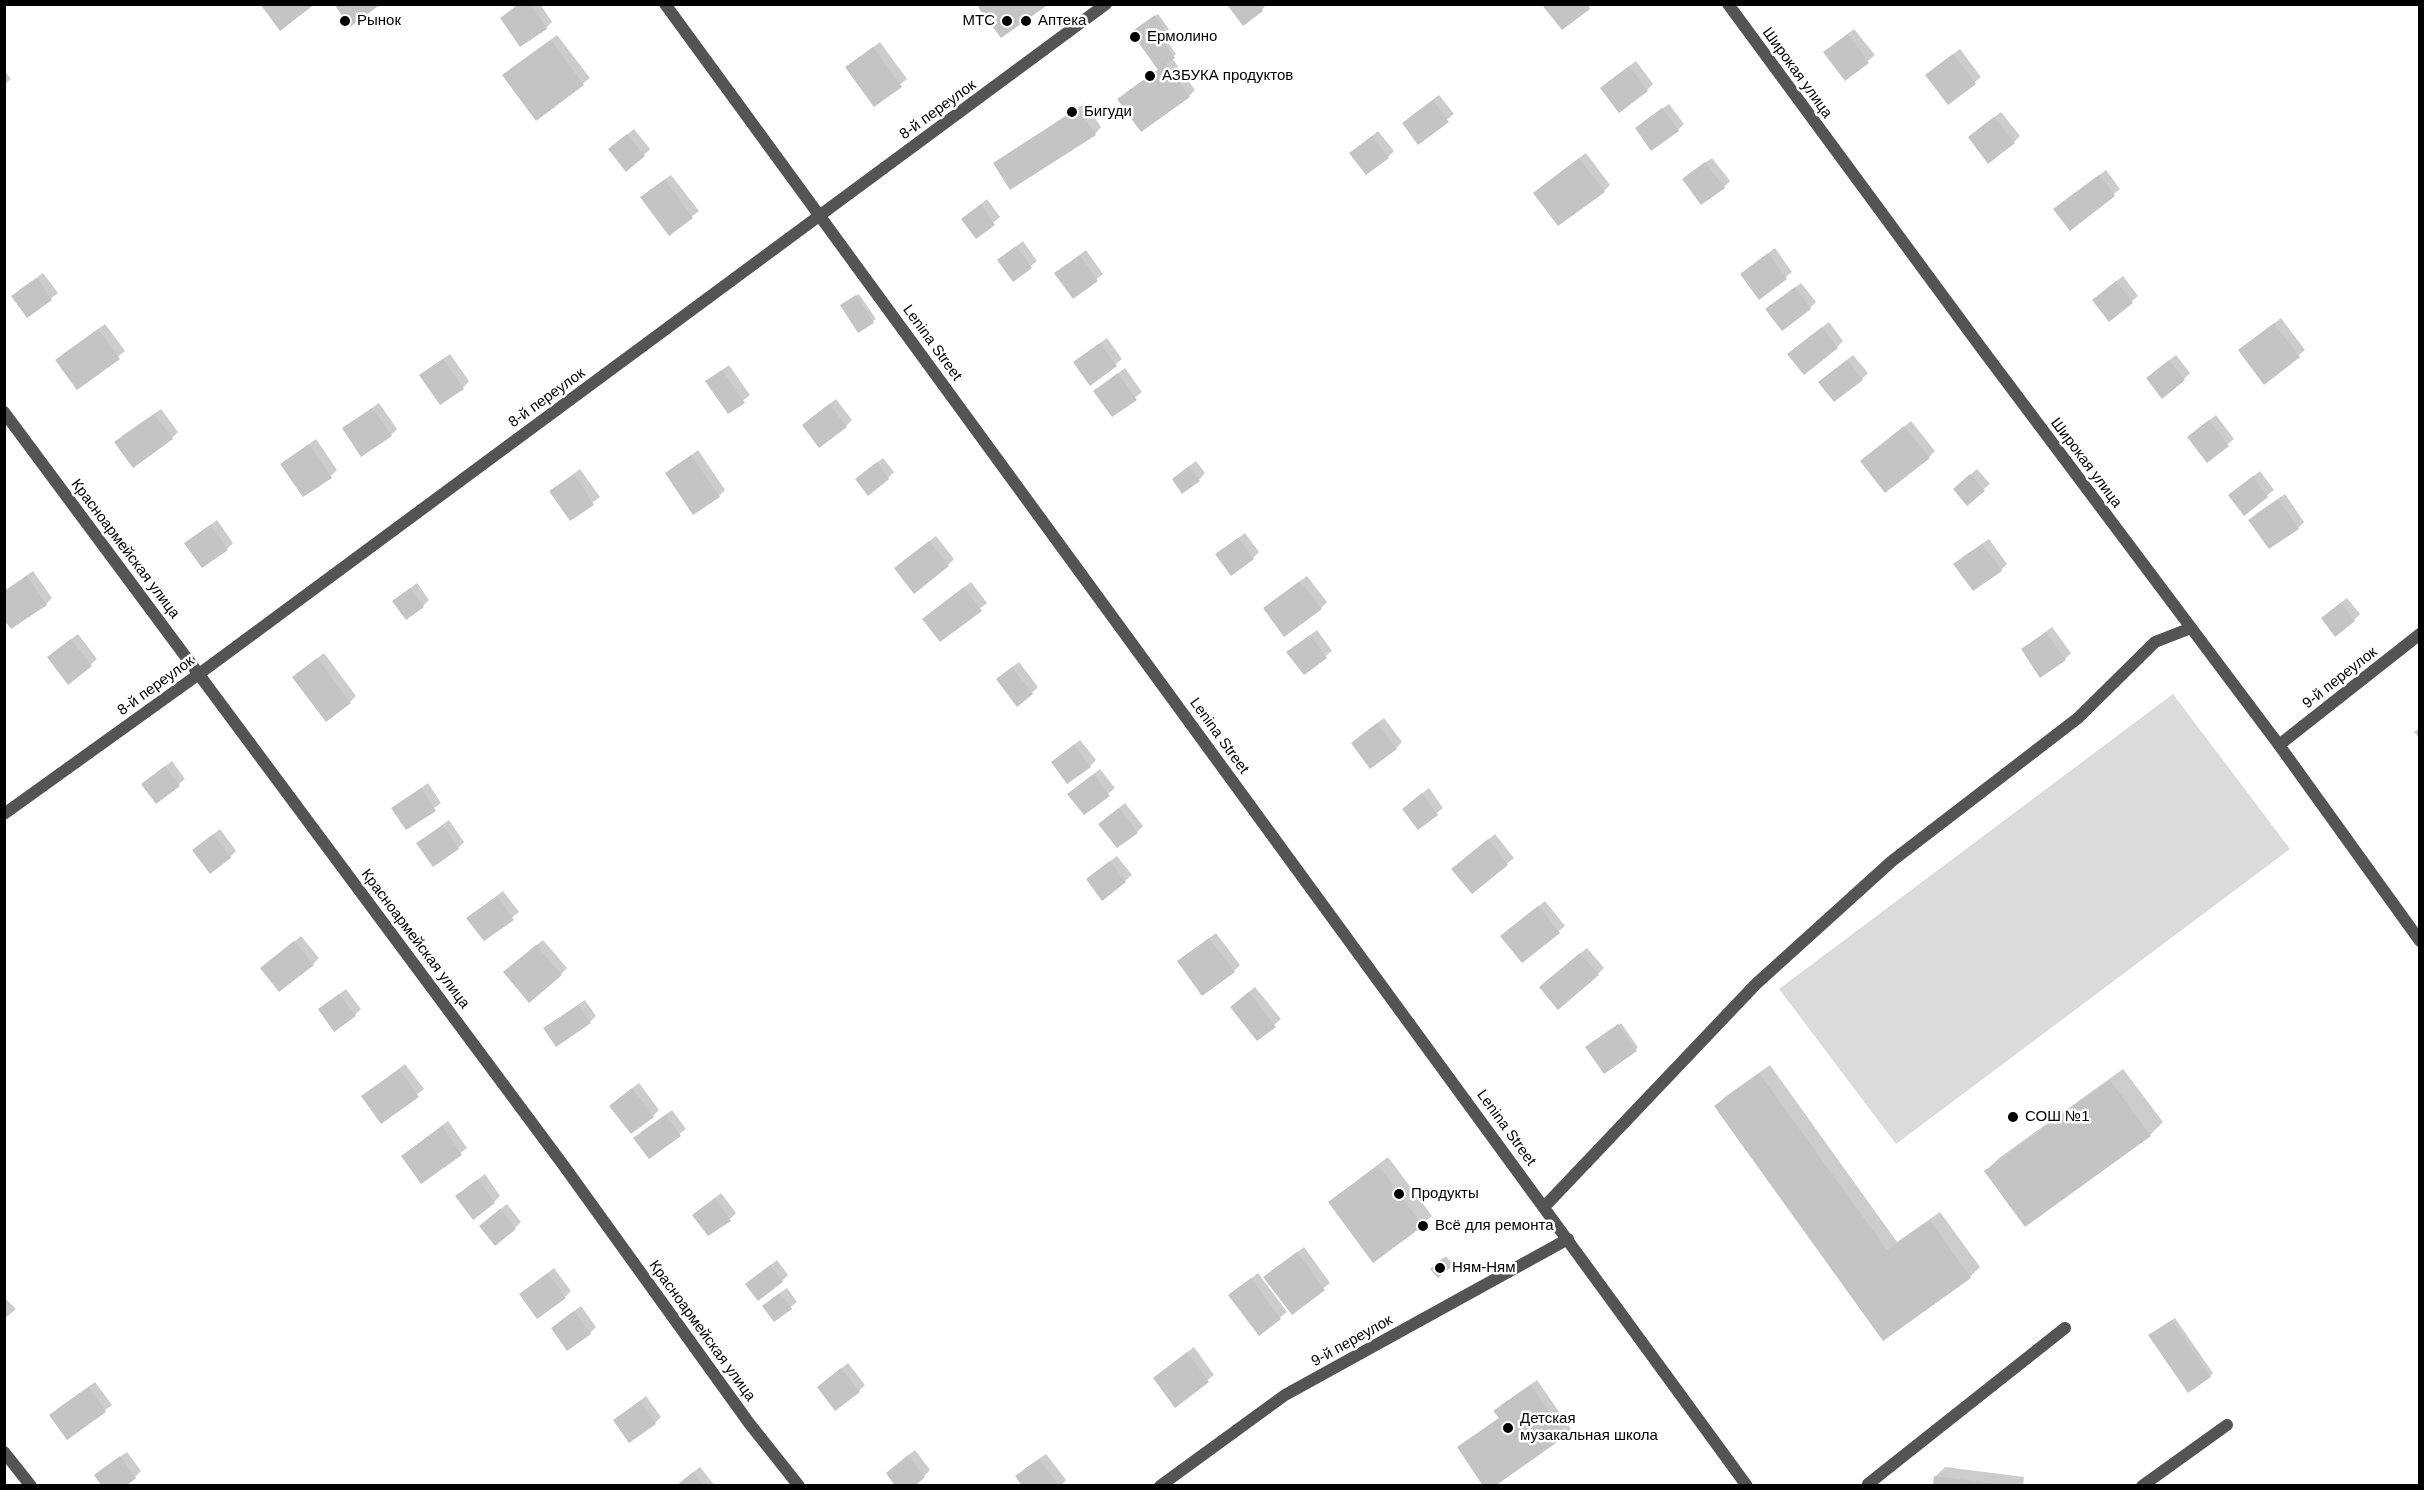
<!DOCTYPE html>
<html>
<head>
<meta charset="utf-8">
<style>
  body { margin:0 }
  #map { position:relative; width:2424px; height:1490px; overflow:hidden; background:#fff; font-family:Arial,sans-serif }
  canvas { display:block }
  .frame { position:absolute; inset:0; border:6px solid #000; pointer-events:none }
</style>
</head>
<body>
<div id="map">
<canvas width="2424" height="1490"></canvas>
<div class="frame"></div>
</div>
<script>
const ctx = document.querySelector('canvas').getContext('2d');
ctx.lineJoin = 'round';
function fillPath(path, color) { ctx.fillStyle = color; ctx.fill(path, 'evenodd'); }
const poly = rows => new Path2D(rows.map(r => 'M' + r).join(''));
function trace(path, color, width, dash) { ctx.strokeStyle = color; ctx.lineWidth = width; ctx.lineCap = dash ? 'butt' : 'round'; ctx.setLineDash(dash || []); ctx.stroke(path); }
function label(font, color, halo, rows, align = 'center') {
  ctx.font = font + ' Arial,sans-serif'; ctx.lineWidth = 5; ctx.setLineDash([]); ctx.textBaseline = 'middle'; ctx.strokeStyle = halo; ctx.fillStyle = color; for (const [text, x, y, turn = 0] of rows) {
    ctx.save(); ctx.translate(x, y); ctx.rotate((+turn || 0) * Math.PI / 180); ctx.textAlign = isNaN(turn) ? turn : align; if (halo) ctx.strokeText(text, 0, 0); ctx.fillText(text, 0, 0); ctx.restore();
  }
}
fillPath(poly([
  [2173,694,2290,849,1896,1144,1779,989]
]), '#dbdbdb');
fillPath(poly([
  [518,4,540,4,552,22,546,28,502,18],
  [1232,4,1267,4,1262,10],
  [1544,4,1593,4,1562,28],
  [1158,14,1169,29,1162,35,1176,54,1172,58,1195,90,1189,96,1125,93,1159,69,1136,30],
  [1854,29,1875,55,1846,79,1832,46],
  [557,35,590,78,537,119,510,69],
  [880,42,907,79,874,105,847,67],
  [1960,49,1981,77,1948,103,1933,69],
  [1636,61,1653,84,1647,90,1608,82],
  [4,70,11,79,4,85],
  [1439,95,1454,114,1418,143,1410,117],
  [1085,103,1101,127,1095,134,995,164],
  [1669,104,1684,124,1678,130,1643,122],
  [2001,112,2020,136,2014,142,1976,131],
  [634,129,650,149,644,155,616,143],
  [1378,131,1394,151,1388,157,1351,153],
  [1586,153,1610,185,1604,191,1541,187],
  [1712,158,1730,181,1724,187,1690,173],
  [2106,170,2120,189,2070,229,2061,203],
  [671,175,699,211,669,234,648,191],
  [987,199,1000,217,976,237,963,219],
  [1023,241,1037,261,1013,280,999,260],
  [1775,248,1792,272,1759,298,1742,274],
  [1086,250,1103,274,1073,297,1056,273],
  [43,273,58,293,28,316,19,290],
  [2123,276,2138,296,2109,320,2100,294],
  [1801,283,1816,302,1810,308,1767,309],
  [859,294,876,319,859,331,845,303],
  [2281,318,2305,350,2264,383,2246,345],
  [1829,322,1843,341,1837,347,1795,348],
  [105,324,125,351,77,388,63,354],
  [1107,338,1122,359,1090,384,1081,357],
  [450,354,469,381,463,388,427,370],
  [1853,355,1868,373,1862,379,1826,376],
  [2176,355,2190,373,2184,379,2154,372],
  [729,365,750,395,728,412,707,381],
  [1125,368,1142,392,1113,415,1095,391],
  [836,399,852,420,846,426,810,419],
  [379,403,397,429,391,435,343,429],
  [161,409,178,432,172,438,122,436],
  [2216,415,2234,439,2207,461,2195,431],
  [1911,421,1935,451,1929,457,1868,456],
  [316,439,337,470,331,476,282,464],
  [698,450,725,490,719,496,667,474],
  [883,458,894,472,888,478,863,473],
  [1196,461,1205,473,1199,480,1180,473],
  [580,469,600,497,570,519,551,491],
  [1977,469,1990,484,1967,503,1961,483],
  [2260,471,2274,490,2244,513,2230,495],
  [2285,494,2304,522,2298,528,2256,514],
  [217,520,233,543,227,549,186,543],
  [1245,533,1259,552,1253,558,1223,549],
  [936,536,954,559,948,565,902,562],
  [1989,539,2007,564,2001,570,1961,558],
  [33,571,52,598,46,604,4,618,4,591],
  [1307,576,1327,602,1321,608,1264,608],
  [971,582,987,603,940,640,930,613],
  [417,583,429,600,423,606,394,601],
  [2347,598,2360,614,2354,620,2329,612],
  [2052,627,2071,653,2065,659,2023,649],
  [1317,630,1332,651,1304,673,1288,652],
  [78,634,97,659,69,683,55,651],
  [324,653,356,696,350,702,301,671],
  [1019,662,1038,687,1032,693,1004,673],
  [1384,718,1402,742,1396,748,1359,737],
  [2420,728,2420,739,2414,732],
  [1080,740,1096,760,1090,766,1059,756],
  [172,761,185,779,156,802,142,784],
  [1100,769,1115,788,1084,813,1075,788],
  [428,783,441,803,406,828,393,809],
  [1429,788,1443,808,1418,828,1410,803],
  [1125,803,1143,826,1137,832,1106,818],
  [449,820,464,842,458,848,418,843],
  [220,829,236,851,230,857,194,850],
  [1495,834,1514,858,1472,892,1459,863],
  [1117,856,1132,875,1102,899,1094,873],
  [503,891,519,912,484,939,468,918],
  [1545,901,1565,926,1522,961,1508,930],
  [1216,933,1240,965,1234,971,1179,961],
  [301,936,319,958,313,964,262,968],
  [543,940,567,968,561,974,511,966],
  [1587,948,1604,968,1598,974,1547,981],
  [1255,987,1281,1019,1258,1039,1238,1001],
  [346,989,361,1009,355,1015,320,1009],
  [585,1000,596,1016,590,1022,545,1028],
  [1621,1023,1638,1047,1636,1049,1590,1045],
  [405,1064,424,1089,382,1122,363,1097],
  [1770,1065,1897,1242,1940,1212,1980,1267,1970,1277,1883,1338,1716,1106,1726,1096],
  [2123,1069,2163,1122,2150,1135,1986,1171,1999,1158],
  [639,1083,659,1110,653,1116,617,1100],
  [672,1110,686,1129,649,1157,641,1132],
  [448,1121,467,1148,421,1182,402,1156],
  [1388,1157,1432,1216,1422,1225,1330,1202],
  [485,1174,500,1196,494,1202,457,1196],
  [721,1193,736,1213,730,1219,694,1215],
  [507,1204,521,1222,515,1228,487,1220],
  [1304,1247,1330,1283,1292,1313,1271,1271],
  [1446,1256,1452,1263,1438,1276,1432,1269],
  [777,1260,788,1275,782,1281,747,1284],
  [554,1268,571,1291,565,1297,520,1294],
  [1258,1273,1287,1312,1259,1334,1230,1295],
  [787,1288,797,1302,774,1320,770,1300],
  [4,1297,16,1309,4,1319],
  [581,1306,596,1327,590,1333,559,1322],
  [2175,1318,2213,1373,2210,1376,2153,1333],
  [1194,1347,1214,1375,1175,1406,1154,1378],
  [848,1363,865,1385,859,1391,825,1381],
  [1537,1380,1571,1429,1565,1435,1459,1447,1500,1417,1495,1411,1501,1405],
  [95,1382,112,1405,67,1438,57,1409],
  [646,1396,661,1417,655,1423,615,1420],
  [915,1450,930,1470,924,1476,894,1467],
  [127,1452,141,1471,135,1477,102,1469],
  [1046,1454,1066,1480,1061,1486,1024,1486,1023,1470],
  [700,1467,715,1486,678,1486,681,1482],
  [1945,1467,2024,1477,2023,1486,1934,1486,1935,1477]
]), '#0003');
fillPath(poly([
  [260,4,315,4,280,31],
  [334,4,381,4,350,27],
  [519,4,530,4,547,29,520,47,500,18],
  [981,4,1049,4,1001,38,978,7],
  [1231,4,1257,4,1263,11,1243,26,1228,6],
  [1542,5,1587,5,1590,9,1562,30],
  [1155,15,1167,33,1160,38,1175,58,1166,64,1190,97,1141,132,1117,99,1158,70,1131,32],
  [1848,34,1869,63,1845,81,1823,52],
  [551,40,584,85,536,121,502,75],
  [873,47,902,87,874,107,845,67],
  [1953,54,1976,84,1948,105,1925,75],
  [1629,66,1648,91,1619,113,1600,88],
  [1433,100,1449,122,1418,145,1402,123],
  [1078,108,1096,135,1010,190,993,163],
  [1662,108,1679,131,1651,151,1635,128],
  [1994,117,2015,143,1988,164,1968,137],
  [627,134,645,156,626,172,608,149],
  [1372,136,1389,158,1366,175,1349,153],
  [1579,158,1605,192,1558,226,1533,193],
  [1705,162,1725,188,1701,205,1682,179],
  [2099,175,2115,196,2070,231,2053,209],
  [665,180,693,218,669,236,640,197],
  [981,204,995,225,976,239,961,219],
  [1016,246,1032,268,1013,282,997,260],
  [1768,253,1787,279,1759,300,1740,274],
  [1080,255,1098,281,1073,299,1054,273],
  [37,278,52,300,27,318,11,296],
  [2116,281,2133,303,2109,322,2092,300],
  [1795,287,1811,309,1782,331,1765,309],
  [856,295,874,323,858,333,840,305],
  [2274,323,2300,357,2264,385,2238,350],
  [1822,327,1838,348,1804,375,1787,354],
  [98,329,120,359,77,390,55,360],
  [1100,343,1117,366,1090,386,1073,362],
  [443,359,464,389,440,405,419,375],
  [1847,360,1863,380,1834,402,1818,382],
  [2169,360,2185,380,2162,399,2146,378],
  [722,370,745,403,728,414,705,381],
  [1118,373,1137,400,1112,417,1093,391],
  [829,404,847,427,819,448,802,425],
  [372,408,392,436,361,457,342,428],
  [154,414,173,439,133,468,114,442],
  [2209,420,2229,446,2207,463,2187,437],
  [1904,426,1930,458,1885,493,1860,461],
  [309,444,332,478,303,497,280,464],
  [691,455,720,497,693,515,665,473],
  [877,462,889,479,868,496,855,479],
  [1189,466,1200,481,1182,494,1172,479],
  [574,474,594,505,570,521,549,491],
  [1970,474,1985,491,1967,506,1953,489],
  [2253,476,2268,497,2244,516,2228,495],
  [2278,499,2299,529,2269,549,2248,520],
  [210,525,228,550,202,568,184,543],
  [1238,538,1254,559,1231,576,1215,554],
  [929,541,949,566,914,594,894,568],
  [1982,544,2002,571,1973,591,1953,564],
  [27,576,47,605,11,629,4,620,4,592],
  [1300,581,1322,609,1284,637,1263,608],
  [964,587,982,611,940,642,922,619],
  [410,588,424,607,406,620,392,601],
  [2341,603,2355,621,2335,637,2321,618],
  [2046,632,2066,660,2040,678,2021,649],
  [1310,635,1327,658,1304,675,1286,652],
  [71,639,92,666,68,685,47,657],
  [317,658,351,703,326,722,292,677],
  [1012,667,1033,694,1017,707,996,679],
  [1377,723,1397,749,1370,769,1351,743],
  [1074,745,1091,767,1067,784,1051,762],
  [165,766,180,786,156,804,141,784],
  [1094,774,1110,796,1084,815,1067,794],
  [421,788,436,811,406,830,391,808],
  [1422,793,1438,815,1418,830,1402,809],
  [1119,808,1138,833,1117,848,1098,824],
  [443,825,459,849,433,867,416,843],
  [213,834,231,858,210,874,192,850],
  [1488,839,1508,865,1472,894,1451,869],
  [1110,861,1126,882,1102,901,1086,879],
  [497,896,514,920,484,941,466,918],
  [1538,906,1560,933,1522,963,1500,936],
  [1209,938,1235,972,1202,996,1177,961],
  [294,941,314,965,279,992,260,968],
  [536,945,562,975,529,1003,503,972],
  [1580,953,1599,975,1558,1010,1539,987],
  [1249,992,1276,1027,1257,1041,1230,1007],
  [339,994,356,1016,334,1032,318,1009],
  [578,1005,591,1023,556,1047,543,1028],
  [1618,1024,1637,1051,1604,1074,1585,1047],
  [399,1069,419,1097,381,1124,361,1096],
  [1759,1073,1887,1250,1930,1220,1971,1278,1883,1341,1714,1106],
  [2110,1080,2151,1136,2025,1227,1984,1171],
  [632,1088,654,1117,631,1134,609,1106],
  [666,1115,681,1136,649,1159,633,1138],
  [442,1126,462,1155,421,1184,401,1156],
  [1378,1165,1423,1226,1373,1263,1328,1202],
  [478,1179,495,1203,473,1220,455,1196],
  [715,1198,731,1221,708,1236,692,1215],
  [500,1209,516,1229,495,1246,479,1226],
  [1297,1252,1325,1290,1292,1315,1263,1277],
  [1443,1258,1451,1267,1438,1278,1430,1269],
  [770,1265,783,1282,758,1301,745,1284],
  [548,1273,566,1298,537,1319,519,1294],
  [1251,1278,1281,1319,1259,1336,1228,1295],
  [780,1293,792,1309,774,1322,762,1306],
  [574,1311,591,1334,567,1351,551,1328],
  [2172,1320,2211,1377,2188,1393,2148,1335],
  [1187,1352,1209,1382,1175,1408,1153,1378],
  [841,1368,860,1392,835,1411,817,1387],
  [1531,1385,1566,1436,1495,1486,1483,1486,1457,1447,1499,1418,1493,1411],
  [89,1387,106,1412,67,1440,49,1415],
  [640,1401,656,1424,629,1443,613,1420],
  [908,1455,925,1477,915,1486,895,1486,886,1473],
  [120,1456,136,1478,126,1486,102,1486,94,1475],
  [1039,1459,1060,1486,1022,1486,1015,1476],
  [693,1472,704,1486,676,1486],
  [1934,1476,1998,1484,1998,1486,1933,1486]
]), '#c4c4c4');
trace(poly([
  [1545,1206,1756,984,1892,861,2078,718,2155,642,2191,628],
  [1869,1486,1868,1484,2065,1328],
  [2142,1486,2227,1425]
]), '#545454', 12);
trace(poly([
  [1728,4,1982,349,2279,745,2420,941],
  [4,412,564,1166,749,1423,799,1486],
  [2279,745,2420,634],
  [4,814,199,674,1106,4],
  [4,1452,31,1486],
  [1160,1486,1285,1395,1568,1239]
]), '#545454', 12);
trace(poly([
  [665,4,1747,1486]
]), '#545454', 12);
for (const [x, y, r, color] of [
  [345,21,6,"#000"],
  [1007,21,6,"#000"],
  [1026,21,6,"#000"],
  [1135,37,6,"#000"],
  [1150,76,6,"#000"],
  [1072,112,6,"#000"],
  [2013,1117,6,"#000"],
  [1399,1194,6,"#000"],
  [1423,1226,6,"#000"],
  [1440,1268,6,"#000"],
  [1508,1428,6,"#000"]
]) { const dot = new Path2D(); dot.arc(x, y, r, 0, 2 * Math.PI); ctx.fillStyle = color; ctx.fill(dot); trace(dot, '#fff', 2); }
label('15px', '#000', '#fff', [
  ["Рынок",357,21],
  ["МТС",995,21,"right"],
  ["Аптека",1038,21],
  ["Ермолино",1147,37],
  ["АЗБУКА продуктов",1162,76],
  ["Бигуди",1084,112],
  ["СОШ №1",2025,1117],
  ["Продукты",1411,1194],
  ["Всё для ремонта",1435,1226],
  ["Ням-Ням",1452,1268],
  ["Детская",1520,1419],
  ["музакальная школа",1520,1436]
], 'left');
label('15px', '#000', '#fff', [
  ["Широкая улица",1797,73,54],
  ["8-й переулок",938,110,-36],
  ["Lenina Street",932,343,54],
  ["8-й переулок",547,398,-36],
  ["Широкая улица",2086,463,53],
  ["Красноармейская улица",125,549,53],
  ["9-й переулок",2340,678,-38],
  ["8-й переулок",156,686,-36],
  ["Lenina Street",1219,736,54],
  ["Красноармейская улица",415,939,53],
  ["Lenina Street",1506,1128,54],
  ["Красноармейская улица",702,1331,54],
  ["9-й переулок",1352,1341,-29]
]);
</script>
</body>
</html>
